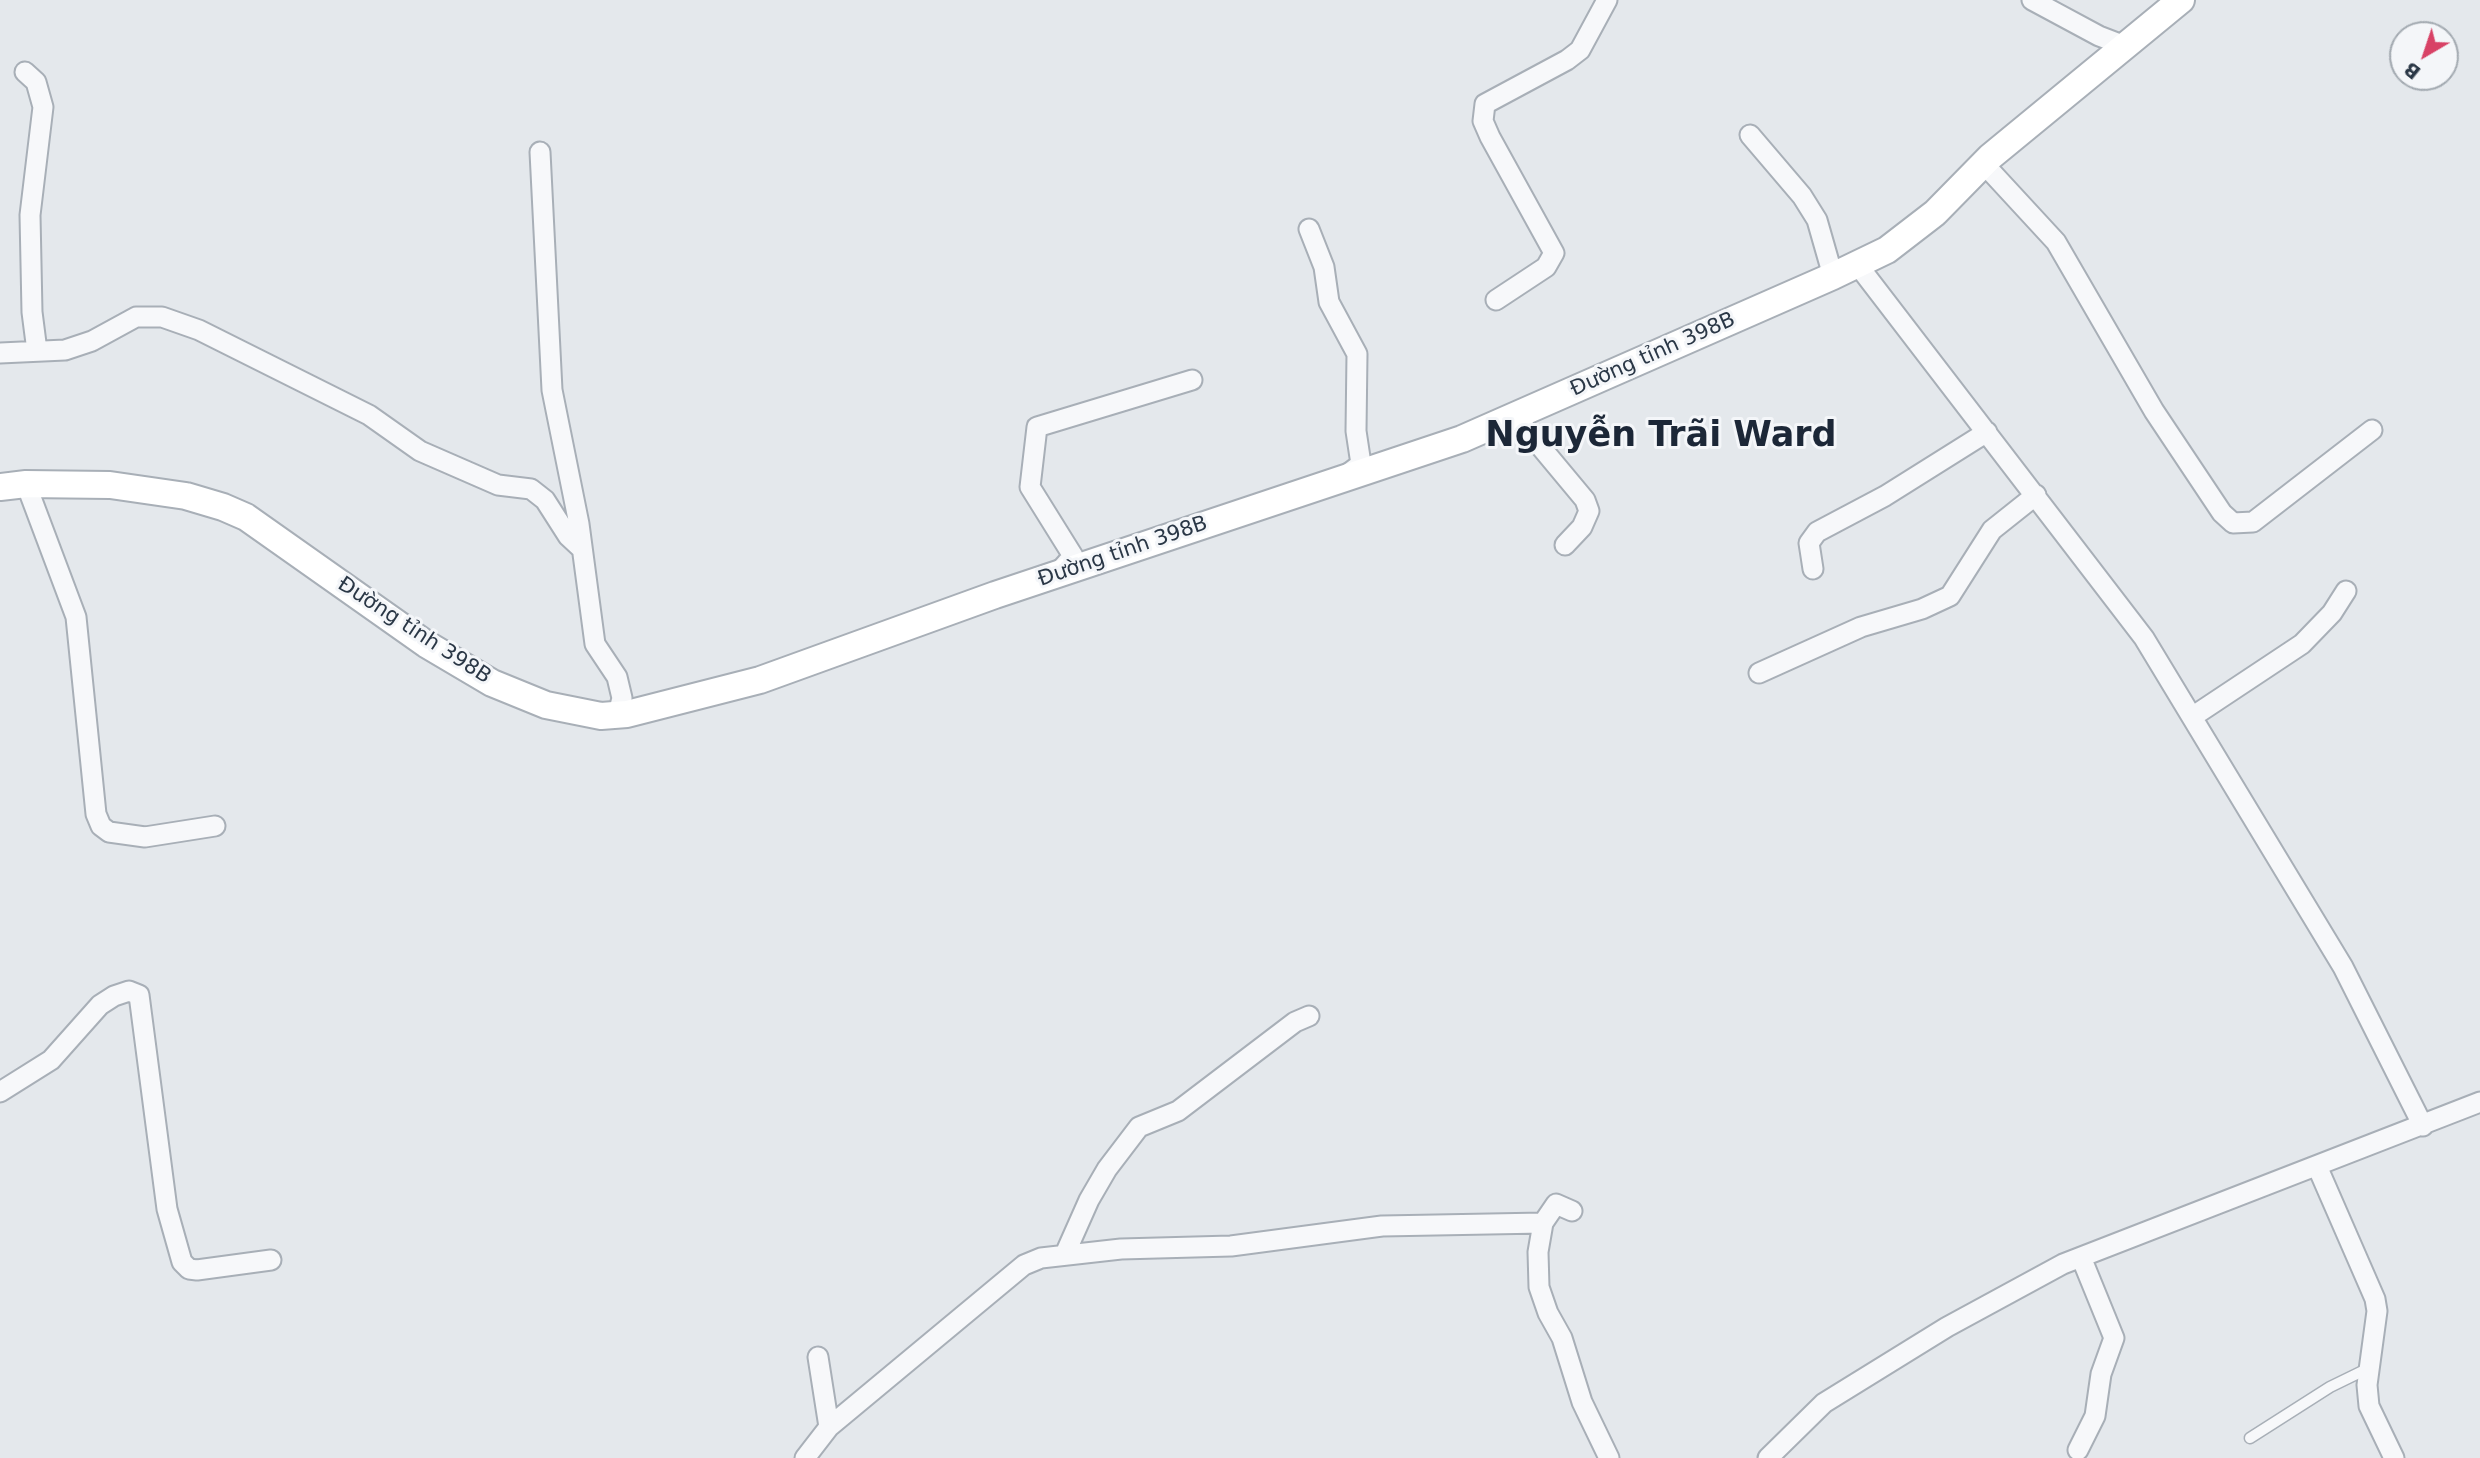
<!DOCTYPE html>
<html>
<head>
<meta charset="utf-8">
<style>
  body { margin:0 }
  #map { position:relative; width:2480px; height:1458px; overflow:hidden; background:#e4e8ec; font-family:"DejaVu Sans",sans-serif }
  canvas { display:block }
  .north { position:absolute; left:2389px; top:21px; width:70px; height:70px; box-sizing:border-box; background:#f4f6f9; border:2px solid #a3aab1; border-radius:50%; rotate:219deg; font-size:19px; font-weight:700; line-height:28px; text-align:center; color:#2a3746 }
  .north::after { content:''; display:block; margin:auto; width:24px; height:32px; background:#d84266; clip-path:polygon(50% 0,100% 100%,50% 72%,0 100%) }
</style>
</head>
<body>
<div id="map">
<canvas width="2480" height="1458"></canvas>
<div class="north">B</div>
</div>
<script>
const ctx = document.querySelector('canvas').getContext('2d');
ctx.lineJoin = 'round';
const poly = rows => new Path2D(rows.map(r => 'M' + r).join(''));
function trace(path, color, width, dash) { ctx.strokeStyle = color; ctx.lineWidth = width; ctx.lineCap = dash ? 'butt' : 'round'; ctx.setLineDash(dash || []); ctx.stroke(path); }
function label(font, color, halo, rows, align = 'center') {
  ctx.font = font + ' "DejaVu Sans",sans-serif'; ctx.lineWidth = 6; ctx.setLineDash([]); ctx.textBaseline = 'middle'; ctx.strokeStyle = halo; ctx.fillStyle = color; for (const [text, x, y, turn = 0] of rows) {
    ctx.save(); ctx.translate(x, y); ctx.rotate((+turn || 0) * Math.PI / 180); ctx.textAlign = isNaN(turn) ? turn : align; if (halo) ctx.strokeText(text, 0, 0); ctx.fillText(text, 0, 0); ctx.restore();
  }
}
const service = poly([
  [2250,1438,2330,1387,2371,1367]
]);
const minor = poly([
  [2032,0,2099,36,2125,46],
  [25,72,36,82,43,107,30,215,32,312,37,351],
  [1750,135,1802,196,1817,220,1833,276],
  [540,152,552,390,579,524,595,644,617,677,622,698,618,714],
  [1984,164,2056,242,2154,411,2222,513,2233,523,2253,522,2372,430],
  [1309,229,1324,267,1329,302,1357,354,1356,431,1361,464,1345,476],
  [1857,264,2144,638,2343,967,2423,1126],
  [1496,300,1546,267,1554,253,1490,137,1483,121,1485,104,1567,60,1580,50,1607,0],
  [0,353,65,350,92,341,136,317,162,317,199,330,369,415,420,451,498,485,531,489,545,500,568,536,582,549],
  [1515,416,1585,500,1589,511,1582,527,1565,545],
  [26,484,76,617,96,814,101,826,109,832,145,837,215,826],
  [1813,569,1809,543,1817,532,1885,496,1987,432],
  [1057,574,1073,556,1030,487,1037,427,1192,380],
  [1759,673,1861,627,1922,609,1950,596,1992,530,2036,495],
  [2192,717,2302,644,2332,613,2346,591],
  [0,1092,51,1060,100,1005,114,996,129,991,139,995,167,1209,182,1262,189,1269,197,1270,271,1260],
  [2317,1166,2375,1299,2377,1311,2367,1385,2369,1406,2394,1458],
  [1572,1211,1556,1204,1543,1223,1538,1252,1539,1287,1548,1313,1562,1338,1582,1402,1609,1458],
  [1065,1254,1089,1200,1107,1169,1139,1127,1178,1111,1295,1022,1309,1016],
  [818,1357,829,1427],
  [2078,1450,2095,1416,2101,1374,2114,1338,2081,1257],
  [805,1458,829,1427,1024,1265,1041,1258,1121,1249,1231,1246,1382,1226,1543,1223],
  [1768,1458,1824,1403,1947,1327,2063,1264,2480,1102]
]);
const secondary = poly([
  [0,487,26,484,110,485,186,496,223,507,246,517,426,644,492,683,546,705,601,716,627,714,760,680,995,595,1462,439,1833,276,1887,250,1935,213,1990,157,2181,0]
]);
trace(service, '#a8afb7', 13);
trace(minor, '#a8afb7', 23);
trace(secondary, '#a8afb7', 30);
trace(service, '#f7f8fa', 10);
trace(minor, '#f7f8fa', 19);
trace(secondary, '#fff', 26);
label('21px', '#2a3746', '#f4f6f9', [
  ["Đường tỉnh 398B",1653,355,-24],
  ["Đường tỉnh 398B",1123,552,-19],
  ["Đường tỉnh 398B",414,631,33]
]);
label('bold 35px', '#1c2737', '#f4f6f9', [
  ["Nguyễn Trãi Ward",1661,437]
]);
</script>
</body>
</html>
